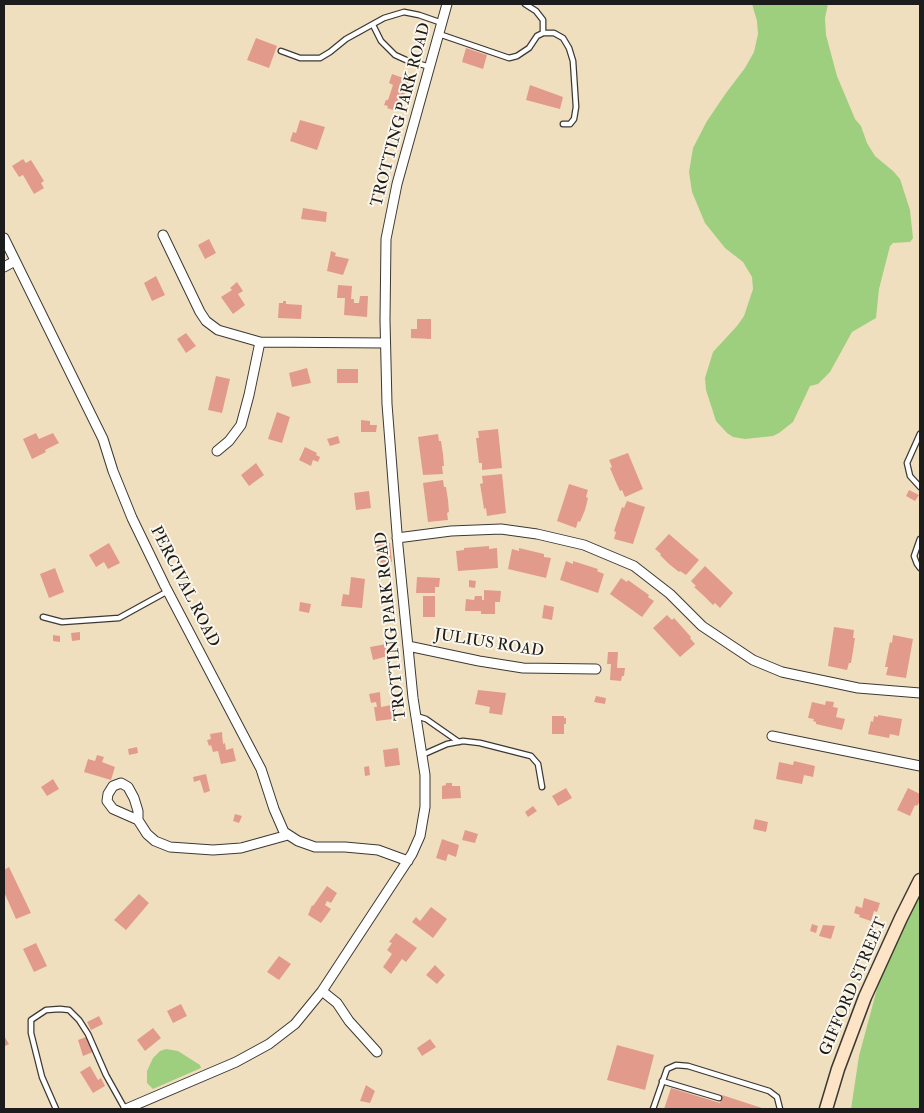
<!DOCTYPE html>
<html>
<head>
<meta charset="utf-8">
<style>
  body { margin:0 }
  #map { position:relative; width:924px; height:1113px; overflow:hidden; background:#f0dfbf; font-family:"IM FELL Double Pica",serif }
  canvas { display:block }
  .frame { position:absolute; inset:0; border:5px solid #1c1c1c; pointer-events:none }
</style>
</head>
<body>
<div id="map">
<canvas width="924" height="1113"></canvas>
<div class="frame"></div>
</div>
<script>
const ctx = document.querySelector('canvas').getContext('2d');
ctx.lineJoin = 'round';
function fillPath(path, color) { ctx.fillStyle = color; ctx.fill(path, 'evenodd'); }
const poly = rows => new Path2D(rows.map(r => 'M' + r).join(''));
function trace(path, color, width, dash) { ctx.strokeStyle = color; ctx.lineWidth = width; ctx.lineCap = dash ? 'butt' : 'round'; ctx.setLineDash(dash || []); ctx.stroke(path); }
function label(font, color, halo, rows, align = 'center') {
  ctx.font = font + ' "IM FELL Double Pica",serif'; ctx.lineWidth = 4; ctx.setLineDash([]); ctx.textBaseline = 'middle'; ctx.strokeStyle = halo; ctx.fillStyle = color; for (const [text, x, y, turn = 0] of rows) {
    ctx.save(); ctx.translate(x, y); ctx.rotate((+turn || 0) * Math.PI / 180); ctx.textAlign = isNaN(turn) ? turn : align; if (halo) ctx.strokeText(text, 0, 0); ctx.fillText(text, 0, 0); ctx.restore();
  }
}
fillPath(poly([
  [752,4,828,4,825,18,826,35,837,76,855,119,861,126,867,143,875,156,893,171,900,179,910,210,913,238,910,242,893,243,890,246,879,289,876,318,852,332,830,372,818,384,810,386,793,422,779,433,773,436,745,439,733,437,727,433,716,421,706,390,705,378,713,352,737,326,744,316,753,289,752,277,743,262,725,248,705,223,692,192,689,172,693,148,707,121,726,93,745,68,754,52,758,34,757,21],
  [920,892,920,1109,851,1109,859,1056,886,955],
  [166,1049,178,1051,200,1065,201,1068,153,1089,147,1083,147,1071,153,1058,160,1051]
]), '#9ecf7e');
fillPath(poly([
  [256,38,277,46,269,68,247,60],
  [466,48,487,55,483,69,462,62],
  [392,74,409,80,402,102,399,101,396,111,387,108,388,106,384,105,386,100,388,100,393,85,389,83],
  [530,85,563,97,560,109,526,100],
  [300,120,325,127,317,150,290,141,293,132,296,133],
  [23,159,26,163,31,160,44,181,41,183,44,188,34,194,23,175,19,177,12,166],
  [303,208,327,212,326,222,301,219],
  [209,239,216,253,205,259,198,245],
  [331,251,336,253,335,256,349,259,343,275,327,271],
  [156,276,165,295,152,301,144,283],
  [237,282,243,291,238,294,245,305,233,314,221,297,232,290,230,288],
  [338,285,352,286,351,299,354,299,354,303,359,303,360,296,368,296,367,317,344,315,345,298,337,298],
  [283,301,286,301,286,304,302,305,301,319,278,318,279,303,283,303],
  [417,319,431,319,431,339,411,338,411,329,417,329],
  [186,333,196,346,186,353,177,339],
  [307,368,311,383,292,387,289,373],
  [337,369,358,369,358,383,337,383],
  [216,376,230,379,222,413,208,410],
  [277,412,290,417,282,443,268,439],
  [361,420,370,421,370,425,377,425,376,432,361,432],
  [498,429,502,468,482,470,482,463,479,463,476,438,479,438,478,431],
  [36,433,39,439,53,433,59,443,45,450,46,452,32,459,23,439],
  [438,434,439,441,441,441,443,454,444,466,442,466,443,474,423,475,418,437],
  [338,436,340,443,330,446,327,439],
  [305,447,317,453,316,455,320,457,318,462,313,460,311,466,299,460],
  [628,453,643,489,625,497,622,490,620,491,615,480,610,468,612,467,609,460],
  [256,463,264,475,249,486,241,475],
  [502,474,506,513,487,516,486,508,484,509,482,496,480,484,483,483,482,476],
  [443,480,444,487,446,487,448,500,449,512,447,513,448,520,428,522,423,483],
  [569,484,588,490,586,497,588,498,585,510,580,522,578,521,576,528,557,521],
  [909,490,919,495,915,501,906,496],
  [369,491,371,508,356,510,354,493],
  [627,501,645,507,633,544,614,539,616,532,614,531,622,507,624,508],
  [669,534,699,560,686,575,680,571,679,572,669,564,660,555,661,554,655,549],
  [109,543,120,563,108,569,104,562,96,567,89,555],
  [390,543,392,562,378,563,376,544],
  [489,546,489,549,497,548,498,568,458,571,456,551,464,550,464,548],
  [519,548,544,554,544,557,551,558,546,578,508,569,512,549,519,551],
  [566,561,573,564,573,561,598,569,597,571,604,574,598,593,560,580],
  [705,566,733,593,720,608,715,603,713,605,704,596,694,587,696,586,691,581],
  [55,568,64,592,49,598,40,574],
  [351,577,365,579,362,608,341,606,343,594,349,595],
  [417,577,440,578,439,587,435,587,435,593,416,593],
  [621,578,627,582,628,580,649,595,648,597,654,601,642,617,610,594],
  [469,580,476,581,475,588,469,587],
  [484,590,501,591,500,602,495,602,495,614,481,614,481,611,465,611,466,599,474,600,475,596,482,596,482,600,484,600],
  [423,596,435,596,435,617,423,617],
  [300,602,311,604,309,613,299,611],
  [544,605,554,607,552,620,542,618],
  [667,615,672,620,674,618,691,637,690,638,695,644,680,657,653,628],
  [834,627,854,630,853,638,855,638,853,651,851,663,849,663,847,670,828,666],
  [80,632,80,640,72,641,71,633],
  [53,635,60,636,60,642,53,641],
  [893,635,913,639,906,678,886,675,888,667,885,667,890,642,892,643],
  [386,644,388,656,373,660,370,647],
  [608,652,618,652,617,668,625,668,624,676,622,676,621,681,610,680,611,664,607,664],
  [478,690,506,693,502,715,489,713,490,707,475,704],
  [380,692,381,707,391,705,393,719,376,721,374,707,377,707,376,702,371,703,369,694],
  [596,696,606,698,605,704,594,702],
  [826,701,834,702,833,707,838,708,836,717,845,719,842,730,816,724,816,722,813,721,814,719,808,718,812,702,825,705],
  [878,715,902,719,899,736,890,734,889,738,868,734,871,721,873,722,874,716,878,717],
  [552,716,564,716,564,718,566,718,566,724,564,724,564,734,552,734],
  [222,732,223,744,225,743,226,750,233,748,236,761,221,764,218,751,213,752,211,745,209,746,207,740,211,739,210,734],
  [137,747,138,753,129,755,128,749],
  [398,748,400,765,385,767,383,750],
  [97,755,104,757,102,762,115,767,111,780,84,772,88,759,95,761],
  [794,761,815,766,813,777,804,775,802,784,776,779,779,762,793,765],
  [369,766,370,775,365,776,364,767],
  [206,774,210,791,204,793,200,780,194,782,193,777],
  [53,779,59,789,47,796,41,787],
  [446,783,452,783,452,786,460,786,461,798,442,799,442,786,446,785],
  [566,788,572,798,558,806,552,796],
  [908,788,920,794,920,801,917,806,915,805,910,816,897,810],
  [533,806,537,811,528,817,525,812],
  [235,814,242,816,239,823,233,821],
  [755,819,768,822,766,832,753,829],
  [465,830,478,834,475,843,462,840],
  [442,839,459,845,456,857,448,854,446,861,436,858],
  [9,867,31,913,16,919,4,892,4,870],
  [327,886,337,893,331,903,327,901,325,905,331,909,321,923,308,915,312,905,313,906],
  [139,894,149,903,126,930,114,920],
  [864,898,880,903,877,912,874,911,871,921,859,917,860,915,854,913,856,906,862,908],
  [431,907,447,919,433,938,412,922,416,917,420,921],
  [812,924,818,926,816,933,810,931],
  [823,925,835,926,831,939,819,936],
  [396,933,417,948,406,962,402,959,391,974,383,967,392,954,387,950,392,943,389,942],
  [36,943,47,966,34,972,23,949],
  [279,956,291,964,279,980,267,972],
  [435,965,445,975,437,984,426,975],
  [181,1004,187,1016,173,1023,167,1011],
  [99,1016,103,1024,91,1030,87,1022],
  [153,1028,161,1038,145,1051,137,1040],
  [4,1036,9,1044,5,1046,4,1045],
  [86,1037,93,1052,83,1056,78,1040],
  [430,1039,436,1047,422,1056,417,1048],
  [617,1045,654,1055,645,1090,607,1080],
  [90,1066,98,1080,101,1078,105,1086,93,1093,80,1072],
  [366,1085,375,1091,370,1103,360,1101],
  [671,1088,720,1103,722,1095,765,1109,664,1109]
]), '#e29b8a');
const service = poly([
  [525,4,536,11,543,20,543,33],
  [373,25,381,41,395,55,406,60,430,67],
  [439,34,509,58,517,56,529,48,537,36,543,33,554,33,563,38,569,48,573,61,576,107,574,119,570,124,563,124],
  [281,51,300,58,320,58,330,52,346,39,384,18,404,12,419,15,442,23],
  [920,434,907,463,910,476,920,487],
  [920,539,914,556,917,564,920,568],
  [43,617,62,622,119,618,168,591],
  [416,716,426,719,459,742],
  [422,755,447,744,463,741,480,743,531,756,538,764,542,787],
  [662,1081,719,1098],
  [56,1109,42,1077,31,1033,31,1020,46,1010,60,1009,69,1010,79,1020,88,1034,106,1075,125,1109],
  [653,1109,667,1069,676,1065,688,1066,769,1091,777,1097,780,1109]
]);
const minor = poly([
  [163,235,200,312,206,321,218,330,260,342,385,343],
  [4,238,103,439,113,471,132,518,165,586,261,769,274,809,284,832,298,841,315,847,345,847,378,850,408,861],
  [4,267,15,261],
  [217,451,229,441,241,425,249,395,260,342],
  [397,538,451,531,501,529,537,534,584,545,634,566,670,594,702,626,753,660,782,672,858,688,920,693],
  [408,646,479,661,523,668,596,669],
  [772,736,920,766],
  [138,820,138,811,134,798,128,787,121,783,113,786,108,794,107,801,113,809,138,820,147,834,155,841,170,847,213,850,241,848,288,835],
  [322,991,337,1003,349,1021,377,1052],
  [126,1109,236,1062,269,1044,295,1024,322,991,412,854,420,836,425,807,425,775,413,698,398,546,387,404,385,320,386,239,397,184,447,4]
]);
const secondary = poly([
  [826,1109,838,1069,865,997,901,918,920,880]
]);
trace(service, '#3c3934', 7);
trace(minor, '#3c3934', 11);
trace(secondary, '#3c3934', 15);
trace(service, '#fff', 4.5);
trace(minor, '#fff', 9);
trace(secondary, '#fee4c6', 12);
label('16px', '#1c1c1c', '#fbf7ec', [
  ["TROTTING PARK ROAD",402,115,-75],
  ["PERCIVAL ROAD",184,587,63],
  ["TROTTING PARK ROAD",392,626,-96],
  ["JULIUS ROAD",489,644,9],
  ["GIFFORD STREET",854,987,-67]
]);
</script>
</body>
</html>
